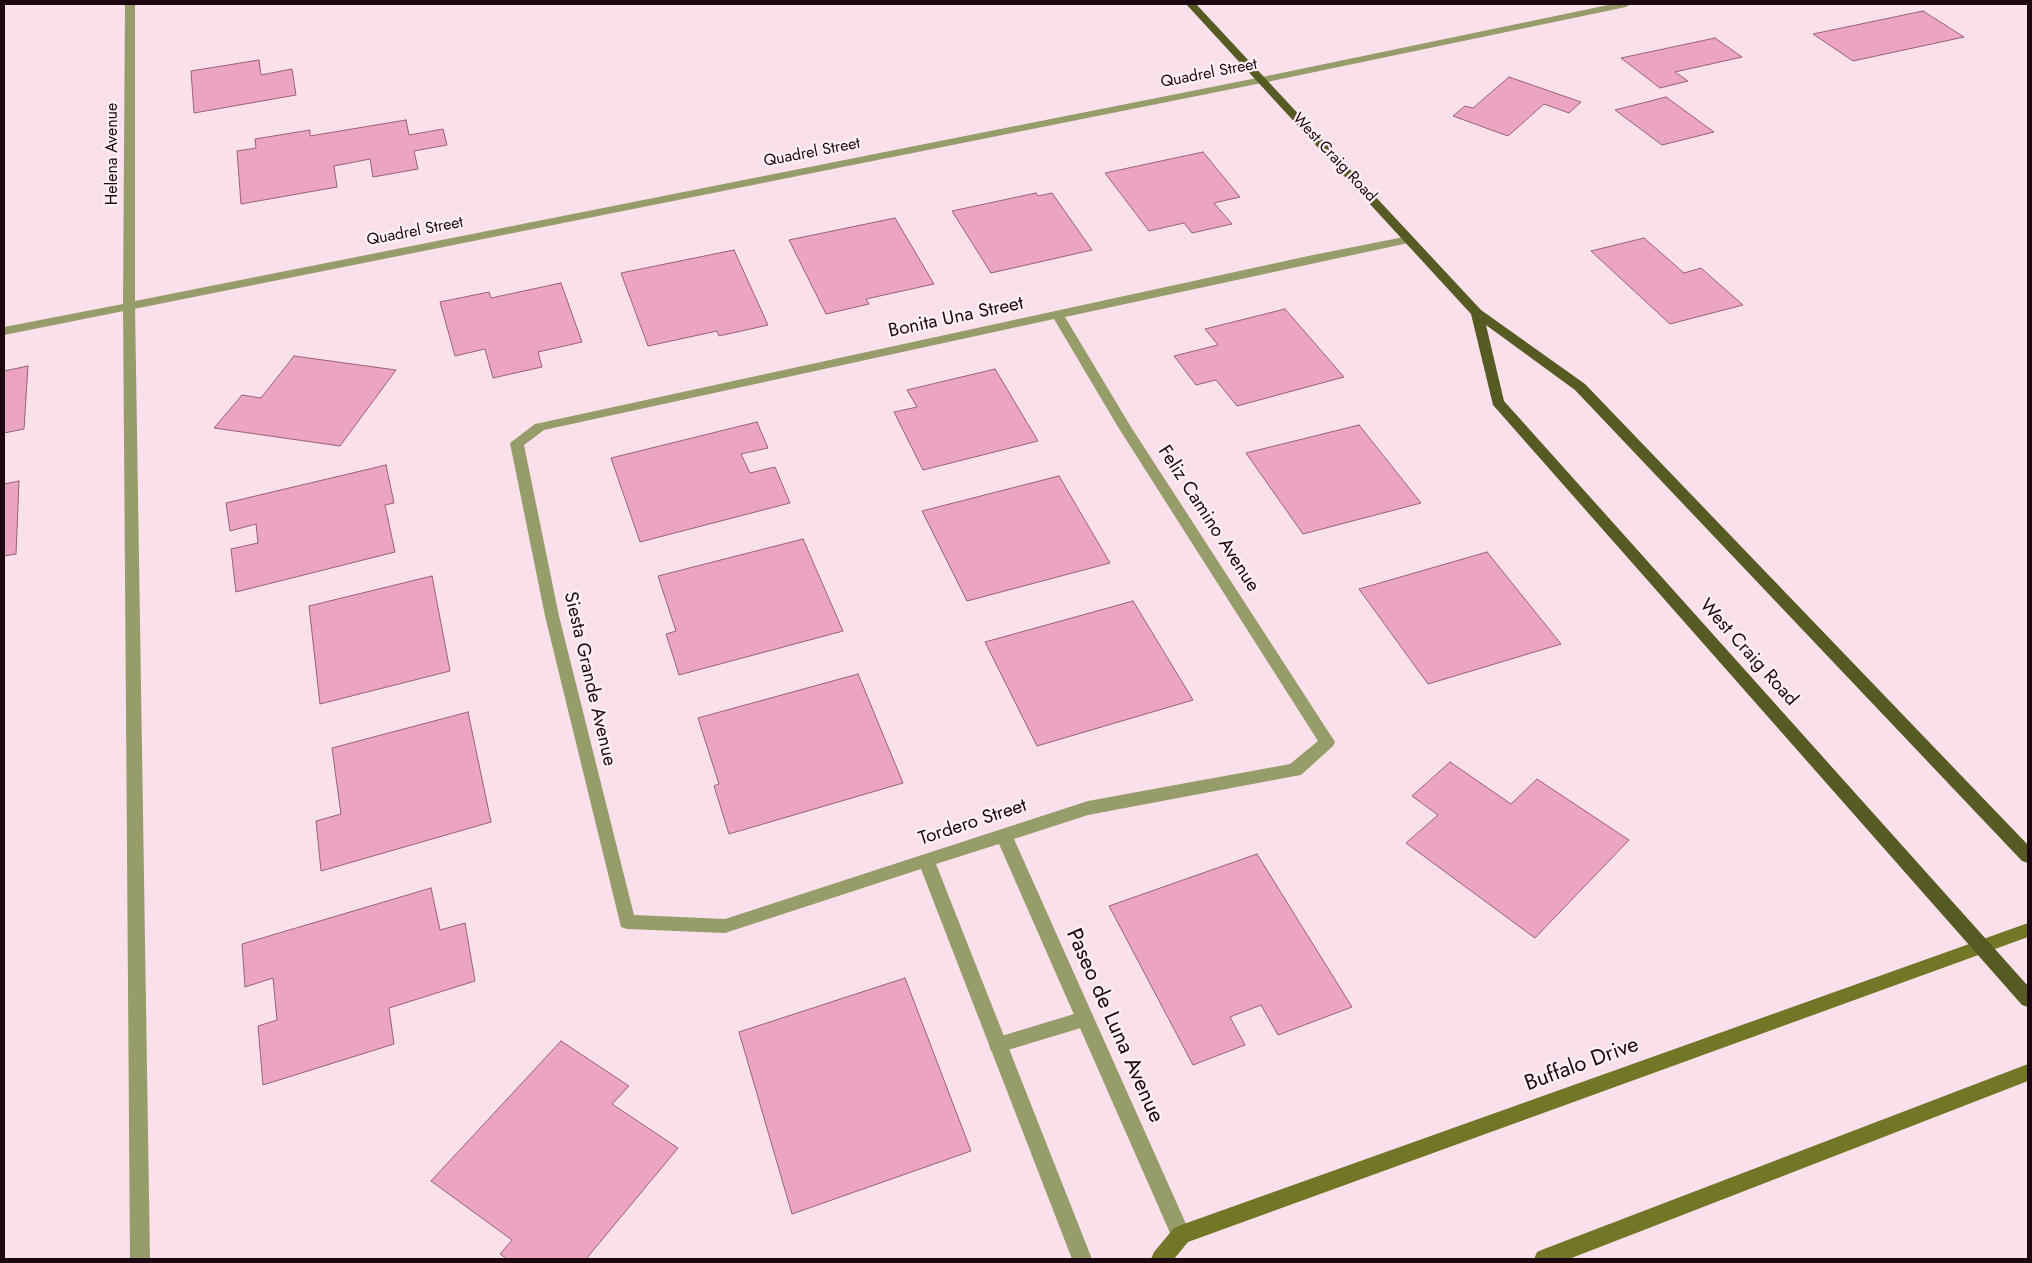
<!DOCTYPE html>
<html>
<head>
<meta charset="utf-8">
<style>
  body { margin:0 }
  #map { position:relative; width:2032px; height:1263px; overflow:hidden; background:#fae0ea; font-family:Jost,sans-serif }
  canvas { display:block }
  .frame { position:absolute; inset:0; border:5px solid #1d0812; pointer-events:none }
</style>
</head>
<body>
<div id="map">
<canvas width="2032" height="1263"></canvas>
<div class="frame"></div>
</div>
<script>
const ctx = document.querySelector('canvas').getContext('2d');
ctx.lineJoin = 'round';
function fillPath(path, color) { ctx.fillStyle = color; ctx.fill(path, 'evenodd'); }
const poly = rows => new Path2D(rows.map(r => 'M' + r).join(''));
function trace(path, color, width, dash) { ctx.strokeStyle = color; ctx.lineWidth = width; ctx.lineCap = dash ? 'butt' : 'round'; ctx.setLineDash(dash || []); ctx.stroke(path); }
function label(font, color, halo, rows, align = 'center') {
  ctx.font = font + ' Jost,sans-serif'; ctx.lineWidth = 4.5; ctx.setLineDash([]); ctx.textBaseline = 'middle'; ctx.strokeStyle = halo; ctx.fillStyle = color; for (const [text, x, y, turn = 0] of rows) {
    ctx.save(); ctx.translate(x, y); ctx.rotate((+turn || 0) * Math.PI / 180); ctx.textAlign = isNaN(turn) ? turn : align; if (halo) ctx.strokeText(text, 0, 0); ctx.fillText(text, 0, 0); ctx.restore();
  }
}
const building = poly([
  [1923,11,1964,37,1853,61,1813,34,1923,11],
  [1715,38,1742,57,1675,72,1688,81,1660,88,1621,58,1715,38],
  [259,60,261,75,292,69,296,95,194,113,191,71,259,60],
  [1509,77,1581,102,1569,113,1544,104,1508,136,1453,116,1465,106,1473,108,1509,77],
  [1666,97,1714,132,1662,145,1615,110,1666,97],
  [406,120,409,135,443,129,447,145,414,151,418,169,373,177,370,159,334,166,337,187,241,204,237,151,256,148,255,139,310,130,310,136,406,120],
  [1203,152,1240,197,1214,203,1232,224,1192,233,1184,223,1149,231,1105,173,1203,152],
  [1036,193,1038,196,1052,193,1092,250,991,273,952,211,1036,193],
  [895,218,934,284,866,299,869,304,826,314,789,240,895,218],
  [1644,238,1684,273,1701,268,1743,305,1670,324,1591,251,1644,238],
  [734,250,768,325,719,336,717,331,648,346,621,273,734,250],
  [561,283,582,342,538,352,542,367,493,378,485,349,455,356,440,302,489,292,491,298,561,283],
  [1285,309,1344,377,1237,406,1216,380,1196,385,1174,356,1218,345,1205,329,1285,309],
  [294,356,396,370,340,446,214,428,242,395,261,398,294,356],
  [28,366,24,429,4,433,4,371,28,366],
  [995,369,1038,441,923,470,894,412,917,407,907,390,995,369],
  [757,422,768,448,741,454,750,473,775,467,790,503,640,542,611,458,757,422],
  [1359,425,1421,503,1303,534,1246,453,1359,425],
  [386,465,394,503,385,505,395,552,236,592,231,549,258,543,256,524,230,531,226,503,386,465],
  [1059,476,1110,563,967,601,922,511,1059,476],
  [19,481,16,554,4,556,4,484,19,481],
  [803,539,843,631,679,675,666,634,676,631,658,576,803,539],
  [1487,552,1561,644,1428,684,1359,589,1487,552],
  [432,576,450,671,320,704,309,606,432,576],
  [1133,601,1193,700,1037,746,985,642,1133,601],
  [858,674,903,783,729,834,714,786,719,784,698,718,858,674],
  [468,712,491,822,321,871,316,821,341,814,332,748,468,712],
  [1450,762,1511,804,1537,779,1629,840,1535,938,1406,843,1438,815,1412,796,1450,762],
  [1257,854,1352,1007,1278,1035,1261,1005,1230,1017,1245,1045,1193,1065,1109,906,1257,854],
  [431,888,440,930,465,923,475,981,389,1008,394,1044,263,1085,258,1026,277,1020,273,978,245,987,242,944,431,888],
  [905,978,971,1151,792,1214,739,1032,905,978],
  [561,1041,629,1086,612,1104,678,1148,586,1259,507,1259,500,1254,512,1240,431,1181,561,1041]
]);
fillPath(building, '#eba4c1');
trace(building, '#986178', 1);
fillPath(poly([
  [129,301,135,305,150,1259,130,1259,123,305,129,301],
  [1084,1011,1090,1013,1093,1019,1090,1025,1084,1027,998,1053,991,1051,989,1045,991,1039,998,1037,1084,1011]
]), '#979c6b');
fillPath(poly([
  [125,4,135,4,135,301,1262,77,1613,4,1631,4,1626,7,1262,83,4,335,4,327,123,304,125,4],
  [1409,236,1413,238,1415,240,1413,242,1065,317,1131,427,1335,742,1333,746,1301,775,1295,776,1088,815,1014,839,1191,1235,1188,1242,1181,1245,1174,1242,999,844,936,864,1092,1259,1072,1259,921,869,725,933,627,929,621,927,545,616,510,443,535,424,540,423,1313,255,1409,236],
  [1054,319,1118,427,1318,741,1290,764,1088,801,725,919,634,915,559,616,524,445,544,430,1054,319]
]), '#979c6b');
fillPath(poly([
  [2028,923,2028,937,1188,1242,1174,1259,1151,1259,1154,1252,1174,1228,1181,1225,2028,923],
  [2028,1064,2028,1081,1569,1259,1534,1259,1537,1252,1544,1249,2028,1064]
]), '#717727');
fillPath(poly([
  [1186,4,1196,4,1481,310,1585,384,2028,845,2028,863,2022,861,1575,390,1486,325,1504,401,2028,986,2028,1007,2022,1005,1493,405,1471,314,1186,4]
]), '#565a23');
label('16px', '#1d0812', '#fff2f6', [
  ["Quadrel Street",1209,74,-11],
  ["Quadrel Street",812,153,-11],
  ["Helena Avenue",113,154,-90],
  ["West Craig Road",1334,158,47],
  ["Quadrel Street",415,232,-11]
]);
label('19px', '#1d0812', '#fff2f6', [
  ["Bonita Una Street",956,318,-12],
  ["Feliz Camino Avenue",1208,519,57],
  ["West Craig Road",1748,653,48],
  ["Siesta Grande Avenue",589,679,77],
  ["Tordero Street",973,823,-18]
]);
label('22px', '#1d0812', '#fff2f6', [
  ["Paseo de Luna Avenue",1114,1026,66],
  ["Buffalo Drive",1582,1065,-20]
]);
</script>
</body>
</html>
